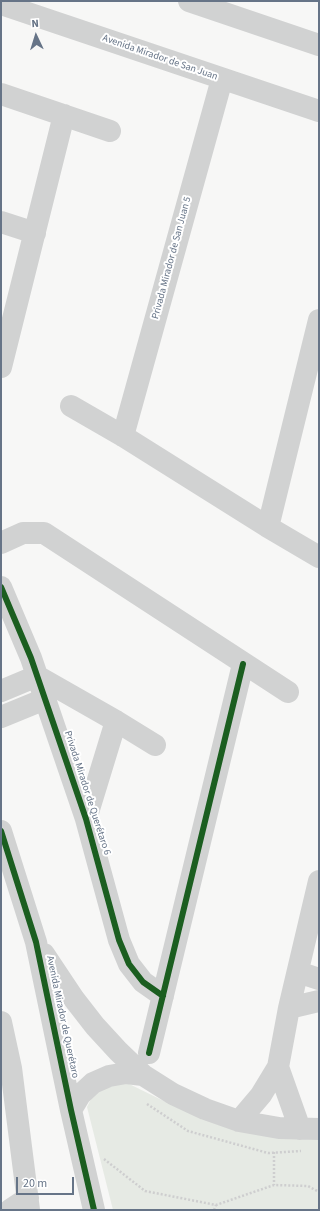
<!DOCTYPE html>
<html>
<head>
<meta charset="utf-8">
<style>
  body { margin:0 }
  #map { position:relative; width:320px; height:1211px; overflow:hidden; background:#f7f7f6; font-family:"Source Sans 3",sans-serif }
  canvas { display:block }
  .frame { position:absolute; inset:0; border:2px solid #667487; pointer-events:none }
  .north { position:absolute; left:16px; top:16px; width:40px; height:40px; -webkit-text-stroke:3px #fff; paint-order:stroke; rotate:356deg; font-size:11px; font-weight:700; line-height:16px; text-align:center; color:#667487 }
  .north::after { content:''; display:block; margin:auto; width:14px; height:18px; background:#667487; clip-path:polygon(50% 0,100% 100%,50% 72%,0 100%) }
  .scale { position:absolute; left:16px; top:1177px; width:58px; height:18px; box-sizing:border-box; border:2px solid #667487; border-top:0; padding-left:5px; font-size:12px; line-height:14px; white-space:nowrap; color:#667487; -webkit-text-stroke:3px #fff; paint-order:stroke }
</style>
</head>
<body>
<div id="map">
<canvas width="320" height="1211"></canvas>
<div class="frame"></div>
<div class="north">N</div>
<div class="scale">20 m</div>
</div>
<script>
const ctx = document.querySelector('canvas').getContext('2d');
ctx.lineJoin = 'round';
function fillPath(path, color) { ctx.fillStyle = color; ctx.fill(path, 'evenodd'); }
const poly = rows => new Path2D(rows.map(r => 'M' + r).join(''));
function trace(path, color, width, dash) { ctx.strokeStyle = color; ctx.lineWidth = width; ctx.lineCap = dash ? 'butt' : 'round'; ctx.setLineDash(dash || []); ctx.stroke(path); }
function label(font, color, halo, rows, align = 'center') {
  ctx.font = font + ' "Source Sans 3",sans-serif'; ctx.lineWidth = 4; ctx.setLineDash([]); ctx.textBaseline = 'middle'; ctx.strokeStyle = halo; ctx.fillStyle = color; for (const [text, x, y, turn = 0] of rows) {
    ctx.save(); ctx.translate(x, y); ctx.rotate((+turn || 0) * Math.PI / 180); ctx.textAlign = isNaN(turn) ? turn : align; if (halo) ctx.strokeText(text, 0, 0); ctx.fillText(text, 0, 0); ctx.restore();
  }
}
fillPath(poly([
  [121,1080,170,1104,319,1136,319,1210,113,1210,87,1107,97,1087]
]), '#e6eae4');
trace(poly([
  [147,1104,188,1131,268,1153,301,1151],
  [274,1152,274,1185],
  [104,1159,145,1191,216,1205,274,1185,308,1186,319,1192],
  [214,1210,216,1205]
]), '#cececf', 2.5, [2, 2]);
trace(poly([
  [189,1,319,45],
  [1,4,319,111],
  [1,94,110,131],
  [1,222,35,233],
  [1,367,64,115],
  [71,406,123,436,268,527,319,557],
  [123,436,222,79],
  [268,527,319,320],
  [1,543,23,533,44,533,288,692],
  [1,587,31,658,86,819,119,940,129,964,143,982,163,996],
  [1,691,37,676,116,721,155,745],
  [1,717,45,699],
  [86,819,116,721],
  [1,831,36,942,71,1110,94,1210],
  [44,954,74,999,95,1026,118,1051,143,1075,173,1094,205,1109,239,1121,279,1128,319,1129],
  [298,972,319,979],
  [289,1008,319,1001],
  [1,1022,11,1068,29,1210],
  [149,1053,243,664],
  [278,1067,300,1129],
  [71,1110,80,1095,93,1083,109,1076,126,1073,143,1075],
  [239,1121,261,1095,278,1067,289,1008,319,881],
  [10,1210,28,1198]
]), '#d1d2d2', 22);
trace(poly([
  [1,587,31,658,86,819,119,940,129,964,143,982,163,996],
  [1,831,36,942,71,1110,94,1210],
  [149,1053,243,664]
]), '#1b5e20', 6);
label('10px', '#667487', '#fff', [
  ["Avenida Mirador de San Juan",160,58,19],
  ["Privada Mirador de San Juan 5",172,258,-75],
  ["Privada Mirador de Querétaro 6",87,793,72],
  ["Avenida Mirador de Querétaro",62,1017,78]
]);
</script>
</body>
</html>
